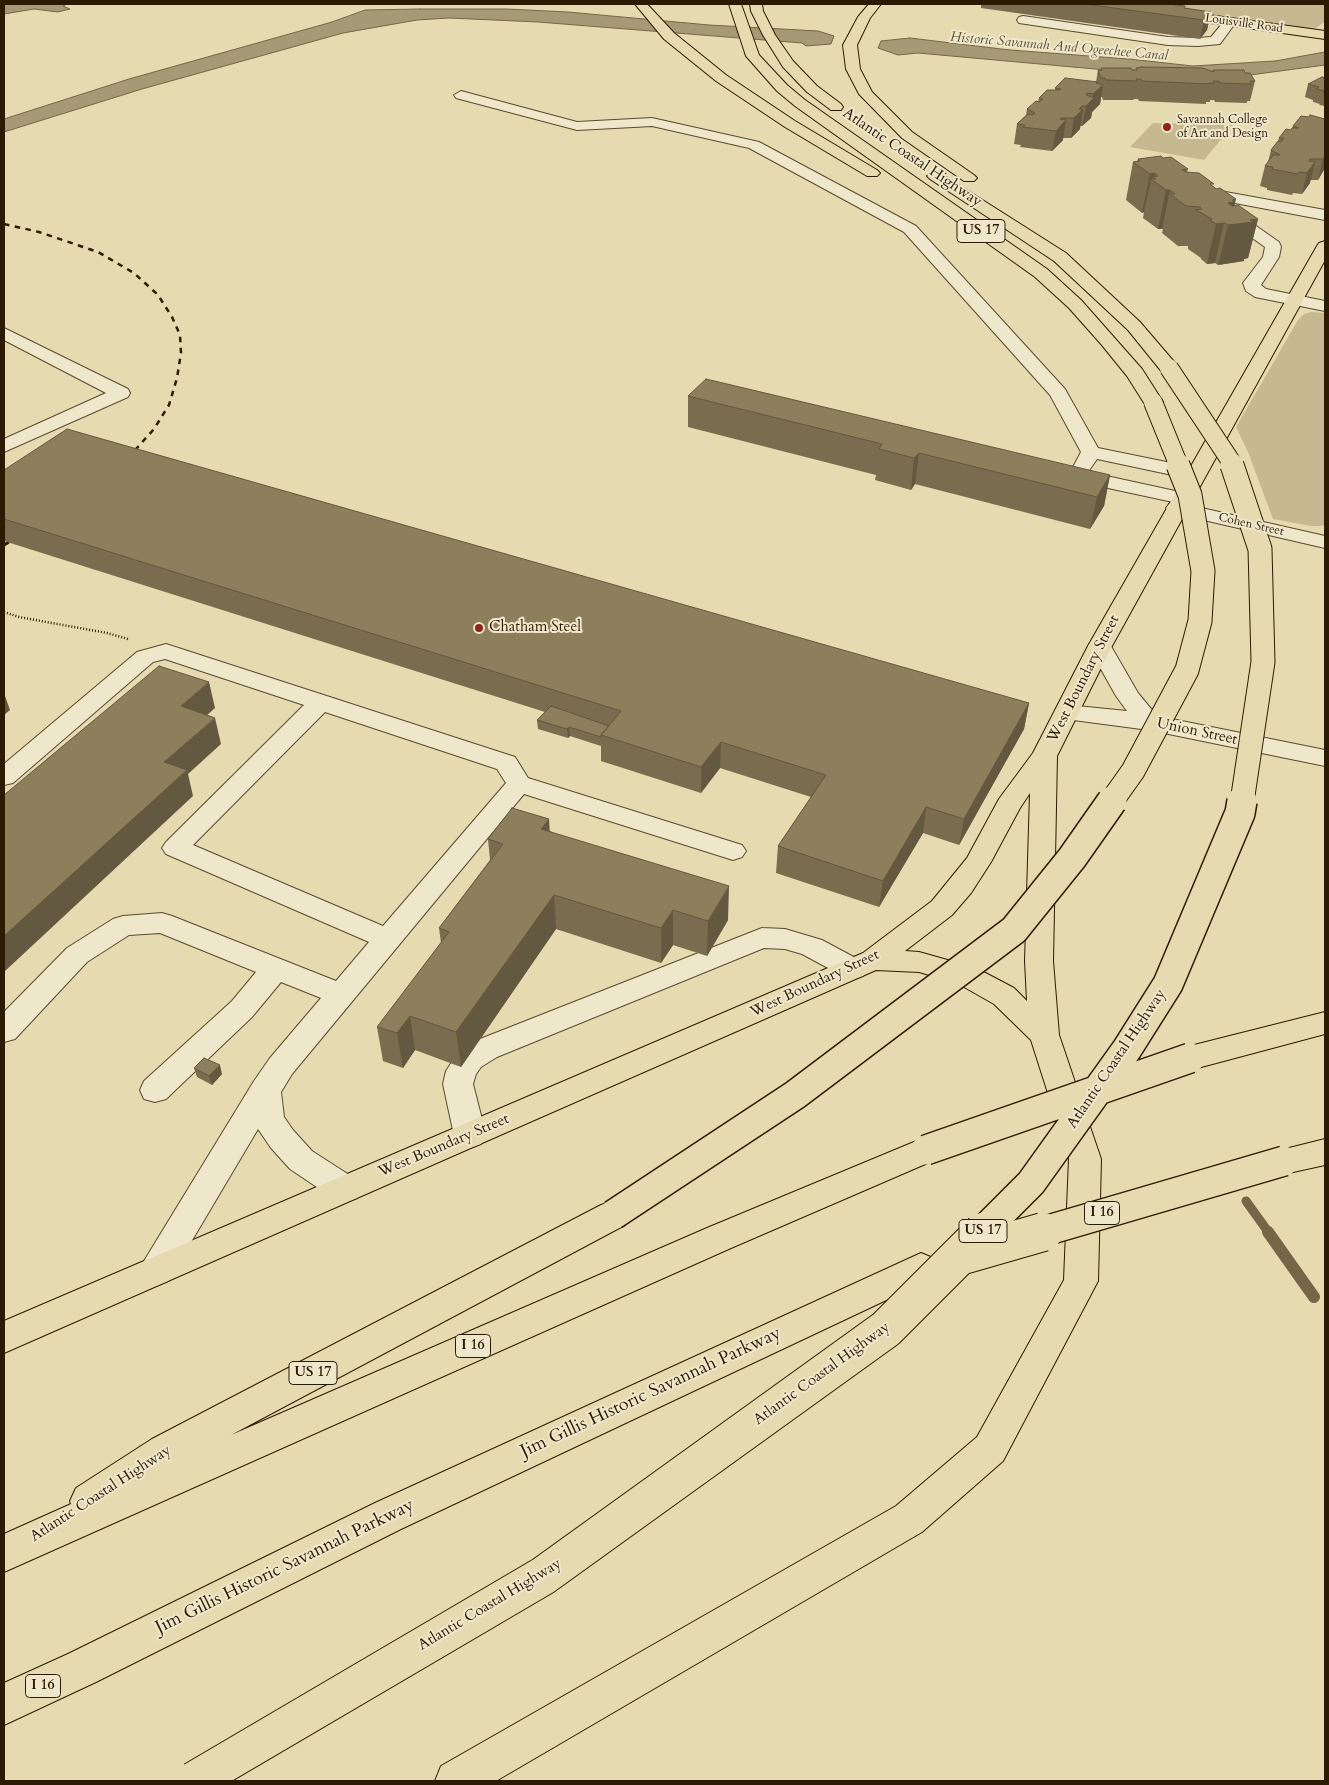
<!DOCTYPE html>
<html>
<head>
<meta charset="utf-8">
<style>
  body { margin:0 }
  #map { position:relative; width:1329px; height:1785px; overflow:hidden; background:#e5dab0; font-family:Cardo,serif }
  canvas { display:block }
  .frame { position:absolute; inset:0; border:5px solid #2d1a02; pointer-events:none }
</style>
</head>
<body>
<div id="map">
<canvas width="1329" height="1785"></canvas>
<div class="frame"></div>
</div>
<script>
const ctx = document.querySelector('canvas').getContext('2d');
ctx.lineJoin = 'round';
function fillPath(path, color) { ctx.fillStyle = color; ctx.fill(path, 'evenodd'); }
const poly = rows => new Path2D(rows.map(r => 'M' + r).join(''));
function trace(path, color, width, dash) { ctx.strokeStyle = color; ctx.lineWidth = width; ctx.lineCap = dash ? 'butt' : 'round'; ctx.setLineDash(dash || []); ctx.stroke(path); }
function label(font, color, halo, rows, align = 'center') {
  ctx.font = font + ' Cardo,serif'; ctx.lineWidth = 4; ctx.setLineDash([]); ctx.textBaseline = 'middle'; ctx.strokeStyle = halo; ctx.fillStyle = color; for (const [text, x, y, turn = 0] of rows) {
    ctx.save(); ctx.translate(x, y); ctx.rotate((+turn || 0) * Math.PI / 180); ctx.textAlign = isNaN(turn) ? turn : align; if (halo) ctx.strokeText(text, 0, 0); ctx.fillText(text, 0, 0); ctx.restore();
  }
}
fillPath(poly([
  [1142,4,1325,4,1325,22,1314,29],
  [1153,123,1233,125,1204,160,1130,147],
  [1312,312,1325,313,1325,525,1321,526,1311,526,1273,519,1248,452,1236,427,1298,320,1304,314]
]), '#c6b992');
const water = poly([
  [4,4,67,4,63,6,70,9,58,12,34,9,4,14,4,4],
  [420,9,507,9,568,12,709,25,818,31,834,36,831,44,806,46,802,43,538,22,449,18,417,20,343,33,142,89,4,132,4,119,129,79,332,22,365,10,420,9],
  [910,38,1010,50,1129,59,1193,66,1275,61,1325,52,1325,65,1235,77,1117,71,918,53,898,55,878,48,881,41,910,38]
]);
fillPath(water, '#a69975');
trace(water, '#766647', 1);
trace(poly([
  [1246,1201,1269,1233]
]), '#766647', 9);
trace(poly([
  [1268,1232,1314,1297]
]), '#766647', 12);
const minor = poly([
  [1023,16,1168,37,1198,38,1211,37,1226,19,1230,18,1236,22,1220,44,1198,46,1168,45,1019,23,1017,20,1019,17,1023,16],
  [461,91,577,122,652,118,759,142,916,226,1065,389,1098,448,1196,468,1203,470,1206,474,1203,478,1196,480,1097,459,1088,472,1189,494,1192,498,1189,502,1184,504,1325,536,1325,548,1169,512,1166,508,1169,504,1173,502,1066,479,1063,475,1066,471,1072,469,1081,452,1050,395,904,232,749,148,652,126,577,130,456,98,454,95,461,91],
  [1209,189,1325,210,1325,220,1203,197,1201,194,1203,191,1209,189],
  [1223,205,1229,207,1279,242,1281,247,1279,257,1261,285,1266,289,1325,301,1325,311,1255,297,1246,291,1243,283,1263,257,1265,247,1217,213,1215,210,1217,207,1223,205],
  [4,328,128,389,130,393,128,397,4,452,4,439,106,393,4,340,4,328],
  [1100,639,1108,641,1138,693,1157,716,1325,750,1325,766,1149,730,1058,718,1055,713,1058,708,1067,705,1127,711,1116,696,1088,646,1092,641,1100,639],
  [166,644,515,757,528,778,742,845,746,851,742,857,733,860,524,794,292,1074,281,1092,284,1117,293,1130,312,1151,357,1180,361,1189,357,1198,345,1202,333,1198,290,1169,271,1148,258,1129,168,1281,156,1286,144,1281,139,1271,144,1261,254,1081,270,1058,321,998,281,982,252,1017,166,1099,155,1102,144,1099,140,1090,144,1081,232,1001,256,972,160,933,129,935,87,962,15,1039,4,1042,4,1012,67,948,113,919,123,916,162,913,172,916,336,981,369,942,166,854,162,848,166,842,304,705,165,659,153,662,13,783,4,785,4,764,137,652,166,644],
  [325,712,497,769,506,783,383,926,193,845,325,712],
  [762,928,785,929,822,940,863,962,867,969,863,976,853,979,843,976,802,954,785,949,764,948,497,1057,481,1067,476,1074,473,1084,486,1135,481,1144,470,1148,459,1144,454,1135,443,1084,446,1071,459,1051,475,1041,762,928]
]);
const major = poly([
  [1098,4,1129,4,1325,31,1325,39,1104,8,1098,4],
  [1325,241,1325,260,1112,646,1057,756,1053,961,1059,1035,1101,1159,1098,1281,1003,1461,922,1532,496,1781,435,1781,441,1766,896,1506,977,1437,1064,1280,1069,1159,1031,1040,994,1004,957,983,919,972,876,970,4,1353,4,1321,863,953,932,901,967,858,999,799,1033,753,1088,646,1317,246,1319,243,1325,241],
  [1030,793,1025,961,1027,1001,1014,988,976,968,919,952,905,951,952,915,971,893,991,862,1020,808,1030,793]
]);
const highway = poly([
  [635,4,647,4,674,33,726,75,795,121,877,170,880,173,877,176,867,176,785,127,716,81,664,39,635,4],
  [729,4,741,4,759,55,787,85,805,100,1047,269,1081,300,1142,369,1163,402,1160,406,1153,408,1146,406,1127,376,1101,344,1069,308,1035,277,795,106,777,91,746,56,729,4],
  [750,4,762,4,763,11,775,35,793,61,817,86,841,104,843,107,841,110,831,110,807,92,783,67,763,35,751,11,750,4],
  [869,4,881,4,870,18,857,45,860,69,872,92,912,132,974,175,977,178,974,181,964,181,902,138,859,94,846,69,843,45,858,17,869,4],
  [935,171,940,173,1066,253,1140,322,1176,364,1178,368,1176,372,1169,374,1162,372,1128,330,1054,261,930,179,927,176,930,173,935,171],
  [1325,1012,1325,1034,1190,1070,1179,1066,1175,1058,1179,1050,1190,1046,1325,1012],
  [926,1137,937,1141,942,1150,937,1159,731,1248,4,1572,4,1534,71,1504,70,1501,76,1488,152,1439,601,1205,613,1201,625,1205,629,1215,625,1225,231,1435,707,1228,926,1137],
  [1325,1139,1325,1165,1284,1174,1273,1170,1268,1161,1273,1152,1325,1139],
  [921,1253,933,1258,938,1268,933,1278,401,1529,96,1682,4,1725,4,1683,68,1654,375,1503,921,1253]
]);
trace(minor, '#5b4a2e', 2);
trace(major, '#2d1a02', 2);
trace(highway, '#2d1a02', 2);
trace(poly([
  [4,612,19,617,107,633,128,639]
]), '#2d1a02', 2.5, [1, 2]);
fillPath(minor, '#eee7cc');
fillPath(major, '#e5dab0');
fillPath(highway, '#e5dab0');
trace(poly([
  [4,224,39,232,98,252,134,273,158,295,172,317,180,335,181,353,177,378,169,405,154,429,128,458]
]), '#2d1a02', 2.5, [5.5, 5.5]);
trace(poly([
  [4,545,9,542]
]), '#2d1a02', 3, [8, 8]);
const highwayBridgeFar3 = poly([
  [1169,368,1230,460,1232,466],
  [1153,402,1179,466]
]);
const highwayBridgeFar2 = poly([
  [1232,465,1260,549,1263,662,1242,802],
  [1111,802,1133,771,1187,670,1200,621,1203,571,1190,495,1178,465]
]);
const highwayBridgeFar1 = poly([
  [926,1150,1190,1058],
  [613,1215,795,1095,1014,930,1072,858,1112,801],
  [981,1233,1031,1183,1127,1049,1168,984,1240,813,1242,801],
  [1038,1233,1284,1161]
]);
const highwayBridge = poly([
  [963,1255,1043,1232],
  [194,1781,543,1576,886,1329,983,1232]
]);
trace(highwayBridgeFar3, '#2d1a02', 20, []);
trace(highwayBridgeFar2, '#2d1a02', 25, []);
trace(highwayBridgeFar1, '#2d1a02', 32, []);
trace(highwayBridge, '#2d1a02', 40, []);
trace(highwayBridgeFar3, '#e5dab0', 18);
trace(highwayBridgeFar2, '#e5dab0', 23);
trace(highwayBridgeFar1, '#e5dab0', 29);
trace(highwayBridge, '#e5dab0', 38);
fillPath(poly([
  [981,4,1168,4,1185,6,1184,8,1211,12,1207,30,1200,39,981,8],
  [1101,68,1136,70,1136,68,1212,71,1213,70,1245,73,1255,81,1250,101,1247,101,1247,103,1215,102,1214,100,1210,100,1210,102,1206,102,1206,104,1139,101,1138,99,1134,99,1133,100,1103,100,1102,97,1101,97,1100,104,1092,112,1091,118,1082,126,1080,126,1080,129,1071,138,1063,138,1063,140,1052,151,1020,147,1021,145,1014,144,1017,124,1026,115,1027,109,1038,102,1039,98,1055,90,1055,88,1096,82,1098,70,1101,70],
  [1325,78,1325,106,1319,105,1320,104,1313,102,1313,100,1305,97,1308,84],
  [1325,119,1325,167,1318,180,1310,180,1310,183,1302,194,1293,193,1292,195,1267,190,1267,188,1260,186,1265,166,1268,162,1271,150,1278,141,1279,138,1291,130,1293,126],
  [1163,158,1188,169,1187,172,1214,187,1235,205,1258,219,1248,258,1244,259,1244,261,1218,265,1215,263,1207,264,1201,259,1201,258,1188,249,1188,246,1178,246,1162,233,1163,229,1158,229,1143,218,1144,212,1142,213,1126,200,1133,162,1137,161,1138,159],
  [688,396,1110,475,1104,506,1090,529,915,484,911,490,875,480,876,475,688,427],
  [4,470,1029,703,1024,729,959,845,923,833,879,907,776,873,778,846,811,797,720,768,701,793,601,761,601,746,570,736,568,738,538,729,537,720,545,712,4,541],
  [550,831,728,920,707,956,673,945,661,963,556,929,461,1067,415,1050,403,1068,383,1061,377,1027,441,943,439,928,490,860,488,839],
  [194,1068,222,1074,212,1085,197,1077]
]), '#796c4f');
fillPath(poly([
  [1211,12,1207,30,1200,39,1204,20],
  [1098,82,1096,91,1103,85,1100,104,1092,112,1091,118,1082,126,1086,106,1092,100,1096,83],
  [1082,106,1081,112,1083,109,1080,129,1071,138,1074,118,1079,109],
  [1062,118,1061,125,1066,120,1063,140,1052,151,1056,131,1060,119],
  [1325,156,1325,166,1324,170,1318,180,1323,159],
  [1315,162,1310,183,1302,194,1307,173],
  [1155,173,1154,178,1152,177,1152,180,1151,179,1144,212,1142,213,1150,174],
  [1166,190,1170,190,1162,229,1158,229],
  [1236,199,1230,225,1250,220,1258,219,1248,258,1244,259,1244,261,1218,265,1228,225,1224,223,1215,263,1207,264,1216,224,1228,203,1232,200],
  [919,453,915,484,911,490,914,458],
  [1110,475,1104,506,1090,529,1097,497],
  [209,682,215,708,188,732,181,706],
  [4,693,10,710,4,715],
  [1029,703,1024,729,959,845,964,819],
  [215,718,221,744,188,774,193,796,4,972,4,936,164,762],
  [569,727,570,736,568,738,567,729],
  [721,742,720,768,701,793,701,767],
  [926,807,923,833,879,907,883,881],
  [549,819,551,853,541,829],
  [729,886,728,920,707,956,708,921],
  [554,895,556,929,461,1067,456,1032],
  [673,910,673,945,661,963,661,928],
  [410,1016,415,1050,403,1068,397,1033],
  [220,1065,222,1074,212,1085,209,1076]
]), '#635840');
const building = poly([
  [1084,4,1168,4,1185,6,1184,8,1211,12,1204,20,1084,4],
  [1141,67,1202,68,1214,72,1213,70,1244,70,1245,73,1250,73,1255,81,1250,81,1251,84,1220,83,1219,81,1213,81,1214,83,1209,83,1210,84,1142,81,1141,79,1136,79,1137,81,1106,80,1105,78,1101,78,1098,70,1102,70,1101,68,1131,68,1132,70,1137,70,1136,68,1141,67],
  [1322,77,1325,78,1325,93,1323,92,1325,91,1316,89,1319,87,1308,84,1322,77],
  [1065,78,1098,82,1096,83,1103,85,1093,94,1087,93,1086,95,1094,98,1086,106,1082,106,1079,109,1083,109,1074,118,1062,118,1060,119,1066,120,1056,131,1023,127,1025,125,1017,124,1028,114,1033,115,1035,113,1027,109,1036,101,1039,102,1043,99,1039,98,1047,90,1059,90,1061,89,1055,88,1065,78],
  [1310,115,1325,119,1325,156,1323,159,1310,159,1309,161,1315,162,1307,173,1299,172,1298,174,1272,169,1273,167,1265,166,1273,155,1280,155,1271,150,1278,141,1281,142,1284,138,1279,138,1286,129,1291,130,1292,128,1299,128,1293,126,1301,116,1309,117,1310,115],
  [1161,156,1163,158,1171,157,1188,169,1182,170,1186,172,1199,173,1214,184,1210,184,1216,189,1220,188,1236,199,1232,200,1234,202,1228,203,1232,206,1238,205,1258,219,1250,220,1254,222,1228,225,1224,223,1216,224,1210,220,1212,219,1196,210,1202,209,1200,207,1186,206,1170,194,1175,194,1170,190,1166,190,1151,179,1156,179,1152,177,1158,176,1155,173,1150,174,1133,162,1140,161,1138,159,1161,156],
  [706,379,1110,475,1097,497,919,453,914,458,879,449,882,444,688,396,706,379],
  [67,429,1029,703,964,819,926,807,883,881,778,846,826,775,721,742,701,767,601,735,621,711,4,519,4,470,67,429],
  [159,666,209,682,181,706,215,718,164,762,187,770,4,936,4,795,159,666],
  [551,706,609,726,601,735,601,737,569,727,567,729,537,720,551,706],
  [512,808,549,819,541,829,729,886,708,921,673,910,661,928,554,895,456,1032,410,1016,397,1033,377,1027,449,932,439,928,503,844,488,839,512,808],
  [204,1058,220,1065,209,1076,194,1068,204,1058]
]);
fillPath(building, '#8d7e5c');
trace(building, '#635840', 1);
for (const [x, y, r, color] of [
  [1167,127,5,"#8f2418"],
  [479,628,5,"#8f2418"]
]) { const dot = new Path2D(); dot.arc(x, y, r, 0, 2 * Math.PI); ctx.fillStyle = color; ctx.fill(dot); trace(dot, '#eee7cc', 2); }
label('12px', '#2d1a02', '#eee7cc', [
  ["Louisville Road",1244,24,8],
  ["Cohen Street",1251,525,13]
]);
label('12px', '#2d1a02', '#eee7cc', [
  ["Savannah College",1177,120],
  ["of Art and Design",1177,134]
], 'left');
label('italic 14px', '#5d4d30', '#eee7cc', [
  ["Historic Savannah And Ogeechee Canal",1059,47,5]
]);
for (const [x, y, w] of [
  [981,231,48],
  [1102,1213,35],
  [983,1231,48],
  [473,1346,35],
  [313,1373,48],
  [43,1686,35]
]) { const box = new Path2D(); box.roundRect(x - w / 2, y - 11.5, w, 23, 4); ctx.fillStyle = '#eee7cc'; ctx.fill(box); trace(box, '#2d1a02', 1); }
label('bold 14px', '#2d1a02', null, [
  ["US 17",981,231],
  ["I 16",1102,1213],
  ["US 17",983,1231],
  ["I 16",473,1346],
  ["US 17",313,1373],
  ["I 16",43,1686]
]);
label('15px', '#2d1a02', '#eee7cc', [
  ["Atlantic Coastal Highway",912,158,34],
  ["West Boundary Street",1084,679,-63],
  ["Union Street",1197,732,12],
  ["West Boundary Street",815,984,-25],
  ["Atlantic Coastal Highway",1117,1059,-56],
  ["West Boundary Street",444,1146,-23],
  ["Atlantic Coastal Highway",822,1374,-36],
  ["Atlantic Coastal Highway",101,1494,-33],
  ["Atlantic Coastal Highway",490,1605,-31]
]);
label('15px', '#2d1a02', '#eee7cc', [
  ["Chatham Steel",489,628]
], 'left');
label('18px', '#2d1a02', '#eee7cc', [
  ["Jim Gillis Historic Savannah Parkway",651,1393,-25],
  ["Jim Gillis Historic Savannah Parkway",285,1567,-26]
]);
</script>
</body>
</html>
